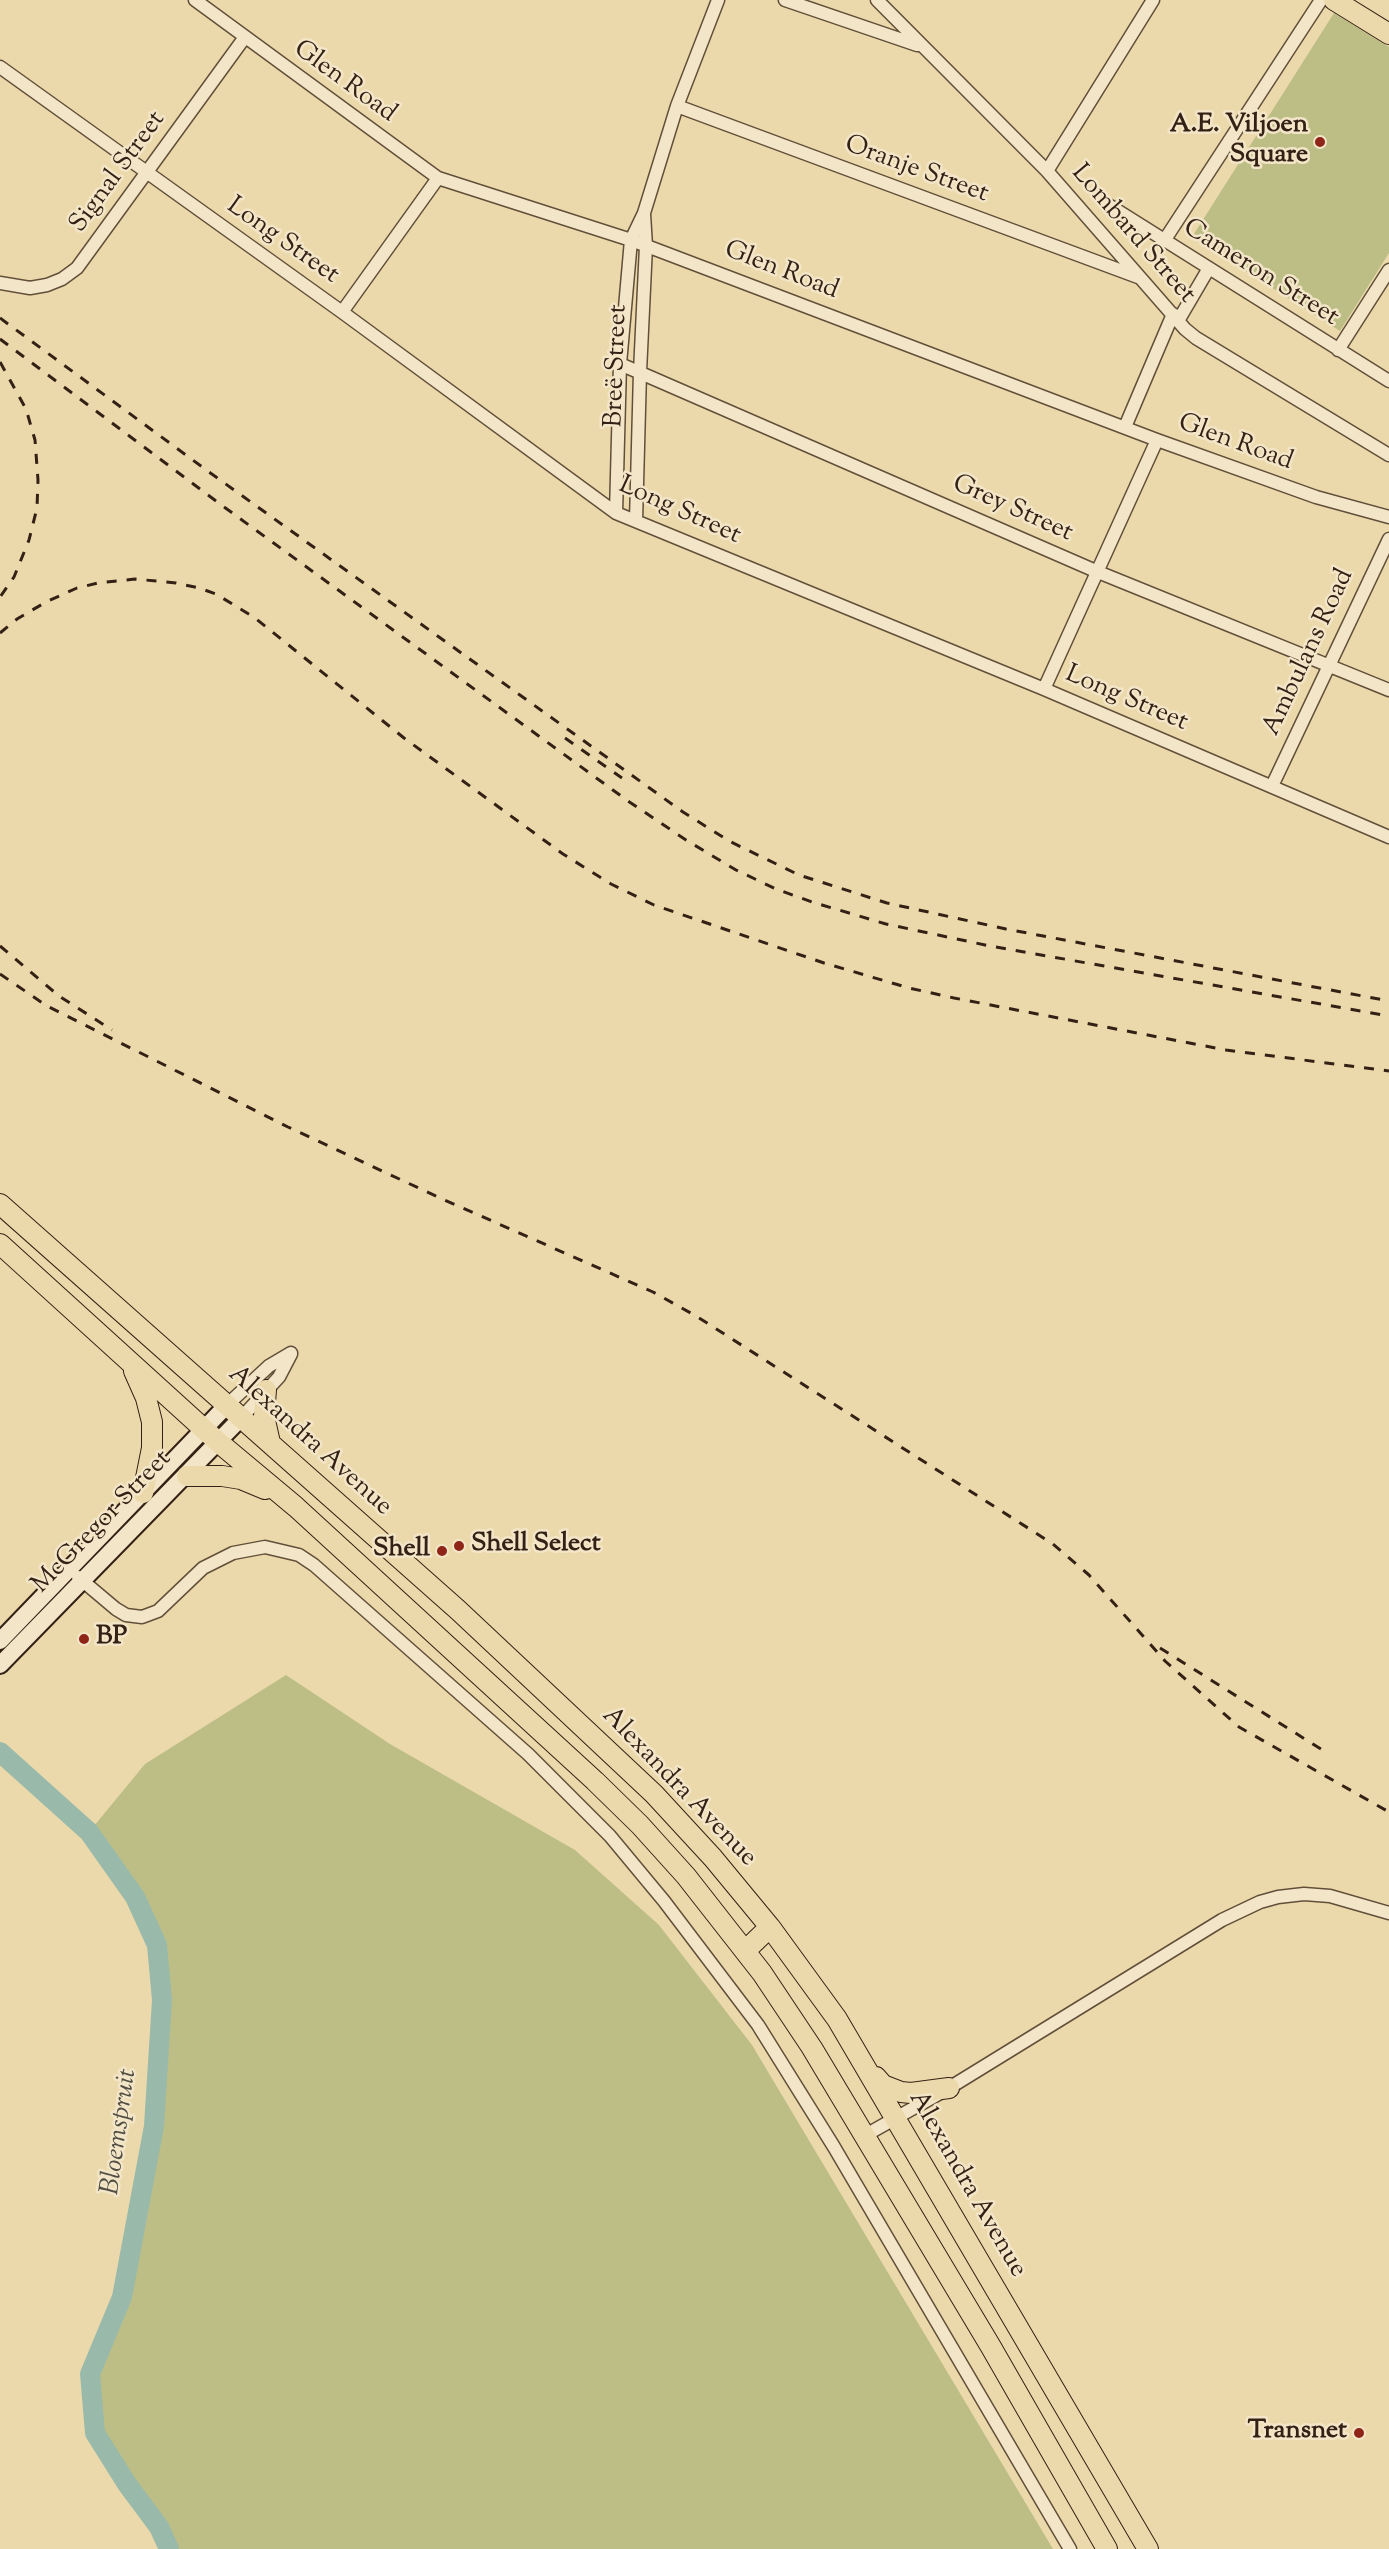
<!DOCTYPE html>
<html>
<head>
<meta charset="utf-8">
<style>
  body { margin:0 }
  canvas { display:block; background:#ecd9ab }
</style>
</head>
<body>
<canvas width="1389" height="2549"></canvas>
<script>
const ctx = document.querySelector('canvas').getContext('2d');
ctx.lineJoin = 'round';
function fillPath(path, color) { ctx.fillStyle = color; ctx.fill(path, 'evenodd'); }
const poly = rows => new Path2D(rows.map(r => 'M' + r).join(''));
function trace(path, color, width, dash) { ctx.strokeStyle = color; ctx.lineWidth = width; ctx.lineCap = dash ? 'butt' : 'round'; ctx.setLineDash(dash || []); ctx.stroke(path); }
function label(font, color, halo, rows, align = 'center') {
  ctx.font = font + ' "Sorts Mill Goudy",serif'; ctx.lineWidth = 5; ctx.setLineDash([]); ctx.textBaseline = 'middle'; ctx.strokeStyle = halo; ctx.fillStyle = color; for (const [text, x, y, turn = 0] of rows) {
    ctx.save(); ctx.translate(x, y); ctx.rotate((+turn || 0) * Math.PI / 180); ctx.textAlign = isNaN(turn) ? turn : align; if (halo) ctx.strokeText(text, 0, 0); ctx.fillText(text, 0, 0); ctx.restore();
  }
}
fillPath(poly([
  [1334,13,1389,47,1389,253,1340,331,1192,237],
  [286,1675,390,1744,575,1850,659,1925,752,2045,1053,2549,169,2549,159,2527,127,2484,95,2433,90,2374,122,2297,154,2126,162,2000,157,1945,135,1897,89,1832,145,1764]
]), '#bdbe86');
trace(poly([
  [0,1752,89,1832,135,1897,157,1945,162,2000,154,2126,122,2297,90,2374,95,2433,127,2484,159,2527,169,2549]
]), '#99baaa', 20);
const minor = poly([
  [195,0,438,178,631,240,1157,440,1316,497,1389,517],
  [785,0,917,45],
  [877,0,1047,171,1185,329,1196,338,1389,455],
  [0,67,342,312,616,513,1044,689,1389,837],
  [677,106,1138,277],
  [1047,171,1153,0],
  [1107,204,1389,381],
  [1164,241,1321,0],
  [0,283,30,288,47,285,62,279,77,268,245,37],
  [342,312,438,178],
  [1178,321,1209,268],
  [1338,350,1389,270],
  [620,364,1098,572,1389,690],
  [1125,427,1173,314],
  [616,513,620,364,631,240,644,213,677,106,718,0],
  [636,521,640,372,646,246,644,214],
  [1044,689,1157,440],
  [1272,786,1389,539],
  [228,1404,269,1366,291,1353],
  [242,1417,279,1377,291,1354],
  [78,1577,116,1609,126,1615,142,1617,158,1611,203,1568,233,1553,265,1547,299,1555,314,1565,528,1754,610,1836,664,1901,758,2025,834,2147,1070,2549],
  [864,2136,949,2088,1222,1920,1260,1902,1278,1897,1304,1894,1330,1896,1389,1913]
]);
const secondary = poly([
  [0,1641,228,1404],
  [0,1665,242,1417]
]);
const primary = poly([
  [1334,0,1389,34]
]);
const trunk = poly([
  [0,1204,458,1610,654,1794,713,1858,770,1927,837,2019,1148,2549],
  [0,1244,217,1441,296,1507,595,1781,640,1825,686,1876,762,1973,812,2048,991,2347,1107,2549],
  [134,1371,146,1398,152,1422,152,1448,143,1493],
  [266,1390,264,1416,270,1443],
  [187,1476,222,1476,241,1479,265,1489],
  [745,1951,770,1927],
  [876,2077,883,2085,901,2092,911,2093,949,2088]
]);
trace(minor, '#624f3a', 15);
trace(secondary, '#342115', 20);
trace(primary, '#342115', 22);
trace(trunk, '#342115', 22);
trace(minor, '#f3e6c8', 12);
trace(secondary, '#f3e6c8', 16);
trace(primary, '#ecd9ab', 20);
trace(trunk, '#ecd9ab', 20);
trace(poly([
  [0,318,209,472,683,812,729,841,799,875,887,903,1006,929,1389,1001],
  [0,339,220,504,628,801,686,840,736,870,776,889,812,902,886,924,990,946,1389,1016],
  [0,362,26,409,35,440,38,480,37,508,29,540,14,577,0,597],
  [0,633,17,619,46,602,77,588,98,583,135,579,176,583,199,588,216,594,255,618,404,738,563,854,611,884,654,905,824,963,909,988,954,998,1226,1050,1389,1071],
  [565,738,622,778],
  [0,946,59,996,112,1030],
  [0,974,47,1006,288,1127,440,1198,653,1292,696,1316,1053,1544,1089,1575,1165,1661,1239,1727,1389,1812],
  [1160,1648,1324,1751]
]), '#342115', 3, [10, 10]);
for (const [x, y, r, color] of [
  [1320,142,6,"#8f2418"],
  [459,1546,6,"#8f2418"],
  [442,1551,6,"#8f2418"],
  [84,1639,6,"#8f2418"],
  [1359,2433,6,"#8f2418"]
]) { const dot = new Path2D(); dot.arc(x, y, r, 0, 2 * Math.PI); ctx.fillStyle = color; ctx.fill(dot); trace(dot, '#f3e6c8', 2); }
label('26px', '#342115', '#f3e6c8', [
  ["Glen Road",344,83,36],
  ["Oranje Street",916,171,20],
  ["Signal Street",119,173,-54],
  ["Lombard Street",1132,235,49],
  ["Long Street",282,242,35],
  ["Glen Road",781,272,21],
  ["Cameron Street",1260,274,32],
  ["Breë Street",618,366,-88],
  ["Glen Road",1235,444,20],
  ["Grey Street",1012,510,24],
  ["Long Street",679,512,24],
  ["Ambulans Road",1310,653,-65],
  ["Long Street",1126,700,23],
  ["Alexandra Avenue",309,1442,42],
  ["McGregor Street",103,1523,-46],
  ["Alexandra Avenue",678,1788,46],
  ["Alexandra Avenue",966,2185,60]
]);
label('bold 26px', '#342115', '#f3e6c8', [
  ["A.E. Viljoen",1308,127],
  ["Square",1308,157],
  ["Shell Select",471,1546,"left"],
  ["Shell",430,1551],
  ["BP",96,1639,"left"],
  ["Transnet",1347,2433]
], 'right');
label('italic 27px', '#524f42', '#f3e6c8', [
  ["Bloemspruit",121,2132,-82]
]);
</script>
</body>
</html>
